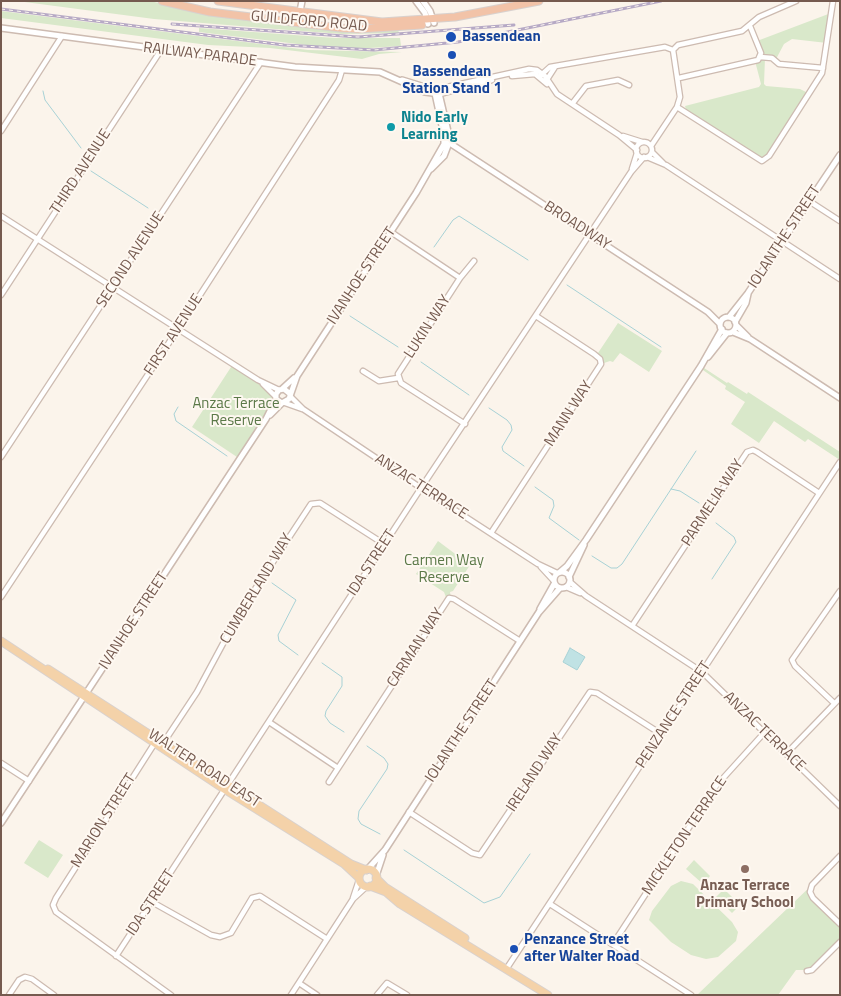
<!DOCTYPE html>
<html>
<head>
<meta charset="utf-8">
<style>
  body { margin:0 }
  #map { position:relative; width:841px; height:996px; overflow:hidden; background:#fbf4eb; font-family:"Titillium Web",sans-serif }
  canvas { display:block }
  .frame { position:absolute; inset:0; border:2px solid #755a4f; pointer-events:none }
</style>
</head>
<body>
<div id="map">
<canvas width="841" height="996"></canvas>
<div class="frame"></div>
</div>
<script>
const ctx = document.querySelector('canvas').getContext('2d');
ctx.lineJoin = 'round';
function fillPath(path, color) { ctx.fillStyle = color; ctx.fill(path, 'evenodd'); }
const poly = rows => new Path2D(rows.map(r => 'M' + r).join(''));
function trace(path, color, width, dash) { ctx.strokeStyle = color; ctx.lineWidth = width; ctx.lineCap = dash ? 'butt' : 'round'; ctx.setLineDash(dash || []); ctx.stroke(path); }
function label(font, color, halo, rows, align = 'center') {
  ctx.font = font + ' "Titillium Web",sans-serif'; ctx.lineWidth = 4; ctx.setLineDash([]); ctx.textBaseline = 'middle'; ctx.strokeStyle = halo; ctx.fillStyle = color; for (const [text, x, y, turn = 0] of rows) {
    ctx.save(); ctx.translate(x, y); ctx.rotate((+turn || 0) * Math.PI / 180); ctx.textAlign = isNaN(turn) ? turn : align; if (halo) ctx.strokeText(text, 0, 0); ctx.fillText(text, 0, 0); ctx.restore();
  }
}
fillPath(poly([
  [17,1,150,1,189,10,361,31,398,29,399,33,342,34,276,29,154,19],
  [1,11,308,50,402,52,379,54,362,59,270,48,208,45,1,18],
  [831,13,827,43,792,39,784,44,775,61,765,58,764,84,766,86,800,89,810,94,769,156,762,161,687,113,685,106,759,87,761,84,755,61,760,57,757,41],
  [199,28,335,38,400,38,401,46,354,49,322,47,199,32],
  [618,323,662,351,649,372,620,353,613,362,610,361,601,364,596,356],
  [233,364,258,380,276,399,240,459,192,427],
  [701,366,727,383,728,382,747,394,748,392,840,452,840,460,808,439,805,442,774,421,759,443,731,424,745,402,725,389,726,386,700,368],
  [438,541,470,565,453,591,450,592,451,598,447,600,444,592,416,574],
  [39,840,63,855,48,878,24,863],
  [694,860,710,876,703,884,686,869],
  [681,881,693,884,732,922,738,932,736,941,718,957,706,959,691,955,671,942,649,920,652,911,671,886],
  [815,882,811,895,840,924,840,942,812,970,796,970,778,995,697,995],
  [724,889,740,905,732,913,716,897]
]), '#d9e8ca');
const water = poly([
  [570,648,585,657,577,670,563,662,570,648]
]);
fillPath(water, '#c0e2e4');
trace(water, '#a7d1d5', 1);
trace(poly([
  [43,91,45,100,81,148],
  [91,171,148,208],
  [434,247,453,220,459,216,528,260],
  [567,285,661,347],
  [350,316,398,347],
  [421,362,469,395],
  [178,407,174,414,176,421,227,456],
  [489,408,507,420,511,425,512,430,502,447,503,451,524,466],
  [535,487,553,500,554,506,549,518,579,540],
  [671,489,680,491,699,503],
  [592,556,611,568,617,568,622,564,696,451],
  [712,579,736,542,734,537,716,523],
  [272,583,296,600,278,635,279,641,298,655],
  [322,663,342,677,342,686,326,711,325,716,330,723,344,732],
  [367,746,384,758,388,764,387,769,359,811,358,819,361,824,380,834],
  [404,850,484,903,500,897,530,854]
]), '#a7d1d5', 1);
const minor = poly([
  [760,57,772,58,779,64,823,68],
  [512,76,535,74,547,84],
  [540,76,550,67,665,47,673,50],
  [679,78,758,60,761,53,750,26],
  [546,81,555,67],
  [438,89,529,69,537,70,545,76,557,94,619,135,637,150],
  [440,94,492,80],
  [572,104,586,86,618,80,629,85],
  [677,107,762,161,769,156,822,73,833,1],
  [1,131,62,36],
  [623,136,642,142],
  '636 150a8 8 0 1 1 16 0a8 8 0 1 1-16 0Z',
  [651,146,677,107,680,97,673,50,678,45,742,31,759,17,796,1],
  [652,152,663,163],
  [647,157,666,165,840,279],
  [632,169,637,153],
  [809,201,840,221],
  [1,216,258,380,279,390],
  [391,232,460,278],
  [1,295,161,50],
  [363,371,379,381,398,378],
  [263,384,275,396],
  [290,396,303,409,421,488,538,564,557,573],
  [285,403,302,409],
  [465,424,401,383,398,374,460,278,474,261],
  [1,457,261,62],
  [491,533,601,364,600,359,594,354,536,316],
  [541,567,553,580],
  [570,582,586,596,702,672,840,806],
  [566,587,580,593],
  [1,597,178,329,339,80,342,70],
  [632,626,747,452,753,450,757,452,819,493],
  [834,703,795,666,792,660,840,591],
  [269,722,338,768],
  [156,741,56,898,53,905,56,912,171,995],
  [162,745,197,692,240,612,311,504,320,503,384,544],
  [786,754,840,698],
  [1,763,29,781],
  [329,782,449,598,454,599,520,641],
  [409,812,472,853,480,855,590,692,597,693,661,734],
  [840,856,812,885,810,892,813,898,840,924],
  [353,898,359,880],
  [152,902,211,935,220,937,231,933,252,898,260,896,327,939],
  [550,904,691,995],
  [613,944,716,786,764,733],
  [116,956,421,488,631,172,644,157],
  [507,968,840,462],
  [807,971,812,970,840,942],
  [299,983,317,995],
  [9,995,19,980,25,977,32,979,54,995],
  [291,995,353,899,366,887],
  [377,995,387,983,407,995]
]);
const tertiary = poly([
  [416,1,425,13,428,24],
  [423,1,430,11,434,23],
  [298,22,302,1],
  [1,28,295,67,380,72,425,92,440,94],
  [402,80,431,89,438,89,450,140,444,156,431,169],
  [445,140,708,312,720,324],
  [729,317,748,293,840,155],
  '720 325a8 8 0 1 1 16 0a8 8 0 1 1-16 0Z',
  [735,322,746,303,748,294],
  [736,325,748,337],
  [733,332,750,339,840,398],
  [708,357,727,333],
  [282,389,294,378],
  [289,393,284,389,279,390,276,394,276,399,282,403,289,399,297,376,416,193,444,144,444,135,434,89],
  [270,415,282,403],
  '554 580a8 8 0 1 1 16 0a8 8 0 1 1-16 0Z',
  [560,572,567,566,586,540,701,366,722,329],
  [569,577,584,545],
  [540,609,554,584],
  [1,823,266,419,276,399],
  [367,870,385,850,539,612,560,588],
  [376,876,383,855]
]);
const primary = poly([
  [1,641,224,789,344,864,359,878],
  [48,669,351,864,366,870],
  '359 878a9 9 0 1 1 18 0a9 9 0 1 1-18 0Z',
  [376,878,385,887,465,938],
  [370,886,386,892,400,904,548,995]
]);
const trunk = poly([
  [162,1,210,12,341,28,359,29,422,25],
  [218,1,382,22,455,17,539,1]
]);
trace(minor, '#cdbbb1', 7);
trace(tertiary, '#cdbbb1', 8);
trace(primary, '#d8d1ce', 9);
trace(trunk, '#d8d1ce', 9);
trace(minor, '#fff', 4.5);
trace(tertiary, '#fff', 5);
trace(primary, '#f4d2a9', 7);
trace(trunk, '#f2c3a8', 7);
const rail = poly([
  [1,9,284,45,374,50,458,42,661,1],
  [172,24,358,37,514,25]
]);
trace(rail, '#b6a9c5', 3);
trace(rail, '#fef8f1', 1, [4]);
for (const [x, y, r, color] of [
  [451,37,6,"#1a4fb4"],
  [452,55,5,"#1a4fb4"],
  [391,127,5,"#0f9aa8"],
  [745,869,5,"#8d6e63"],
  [514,949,5,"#1a4fb4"]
]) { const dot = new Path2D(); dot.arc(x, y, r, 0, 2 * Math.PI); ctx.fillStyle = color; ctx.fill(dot); trace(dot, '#fef8f1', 2); }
label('15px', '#755a4f', '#fef8f1', [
  ["GUILDFORD ROAD",309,22,5],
  ["RAILWAY PARADE",200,55,7],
  ["THIRD AVENUE",81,172,-57],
  ["BROADWAY",577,226,33],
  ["IOLANTHE STREET",785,237,-57],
  ["SECOND AVENUE",131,260,-57],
  ["IVANHOE STREET",362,276,-57],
  ["LUKIN WAY",428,327,-57],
  ["FIRST AVENUE",174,335,-57],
  ["MANN WAY",569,414,-57],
  ["ANZAC TERRACE",421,487,33],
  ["PARMELIA WAY",713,503,-57],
  ["IDA STREET",372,563,-57],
  ["CUMBERLAND WAY",257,589,-59],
  ["IVANHOE STREET",134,621,-57],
  ["CARMAN WAY",416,648,-57],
  ["PENZANCE STREET",674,715,-57],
  ["IOLANTHE STREET",462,731,-57],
  ["ANZAC TERRACE",764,732,44],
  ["WALTER ROAD EAST",204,769,33],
  ["IRELAND WAY",535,773,-57],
  ["MARION STREET",104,821,-58],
  ["MICKLETON TERRACE",685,836,-56],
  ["IDA STREET",151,903,-57]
]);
label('bold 15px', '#164399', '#fef8f1', [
  ["Bassendean",462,37],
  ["Bassendean",452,72,"center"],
  ["Station Stand 1",452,89,"center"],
  ["Penzance Street",524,940],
  ["after Walter Road",524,957]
], 'left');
label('bold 15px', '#0d838f', '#fef8f1', [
  ["Nido Early",401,118],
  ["Learning",401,135]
], 'left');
label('15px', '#5b7948', '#fef8f1', [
  ["Anzac Terrace",236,404],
  ["Reserve",236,421],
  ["Carmen Way",444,561],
  ["Reserve",444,578]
]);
label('bold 15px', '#785e54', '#fef8f1', [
  ["Anzac Terrace",745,886],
  ["Primary School",745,903]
]);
</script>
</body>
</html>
